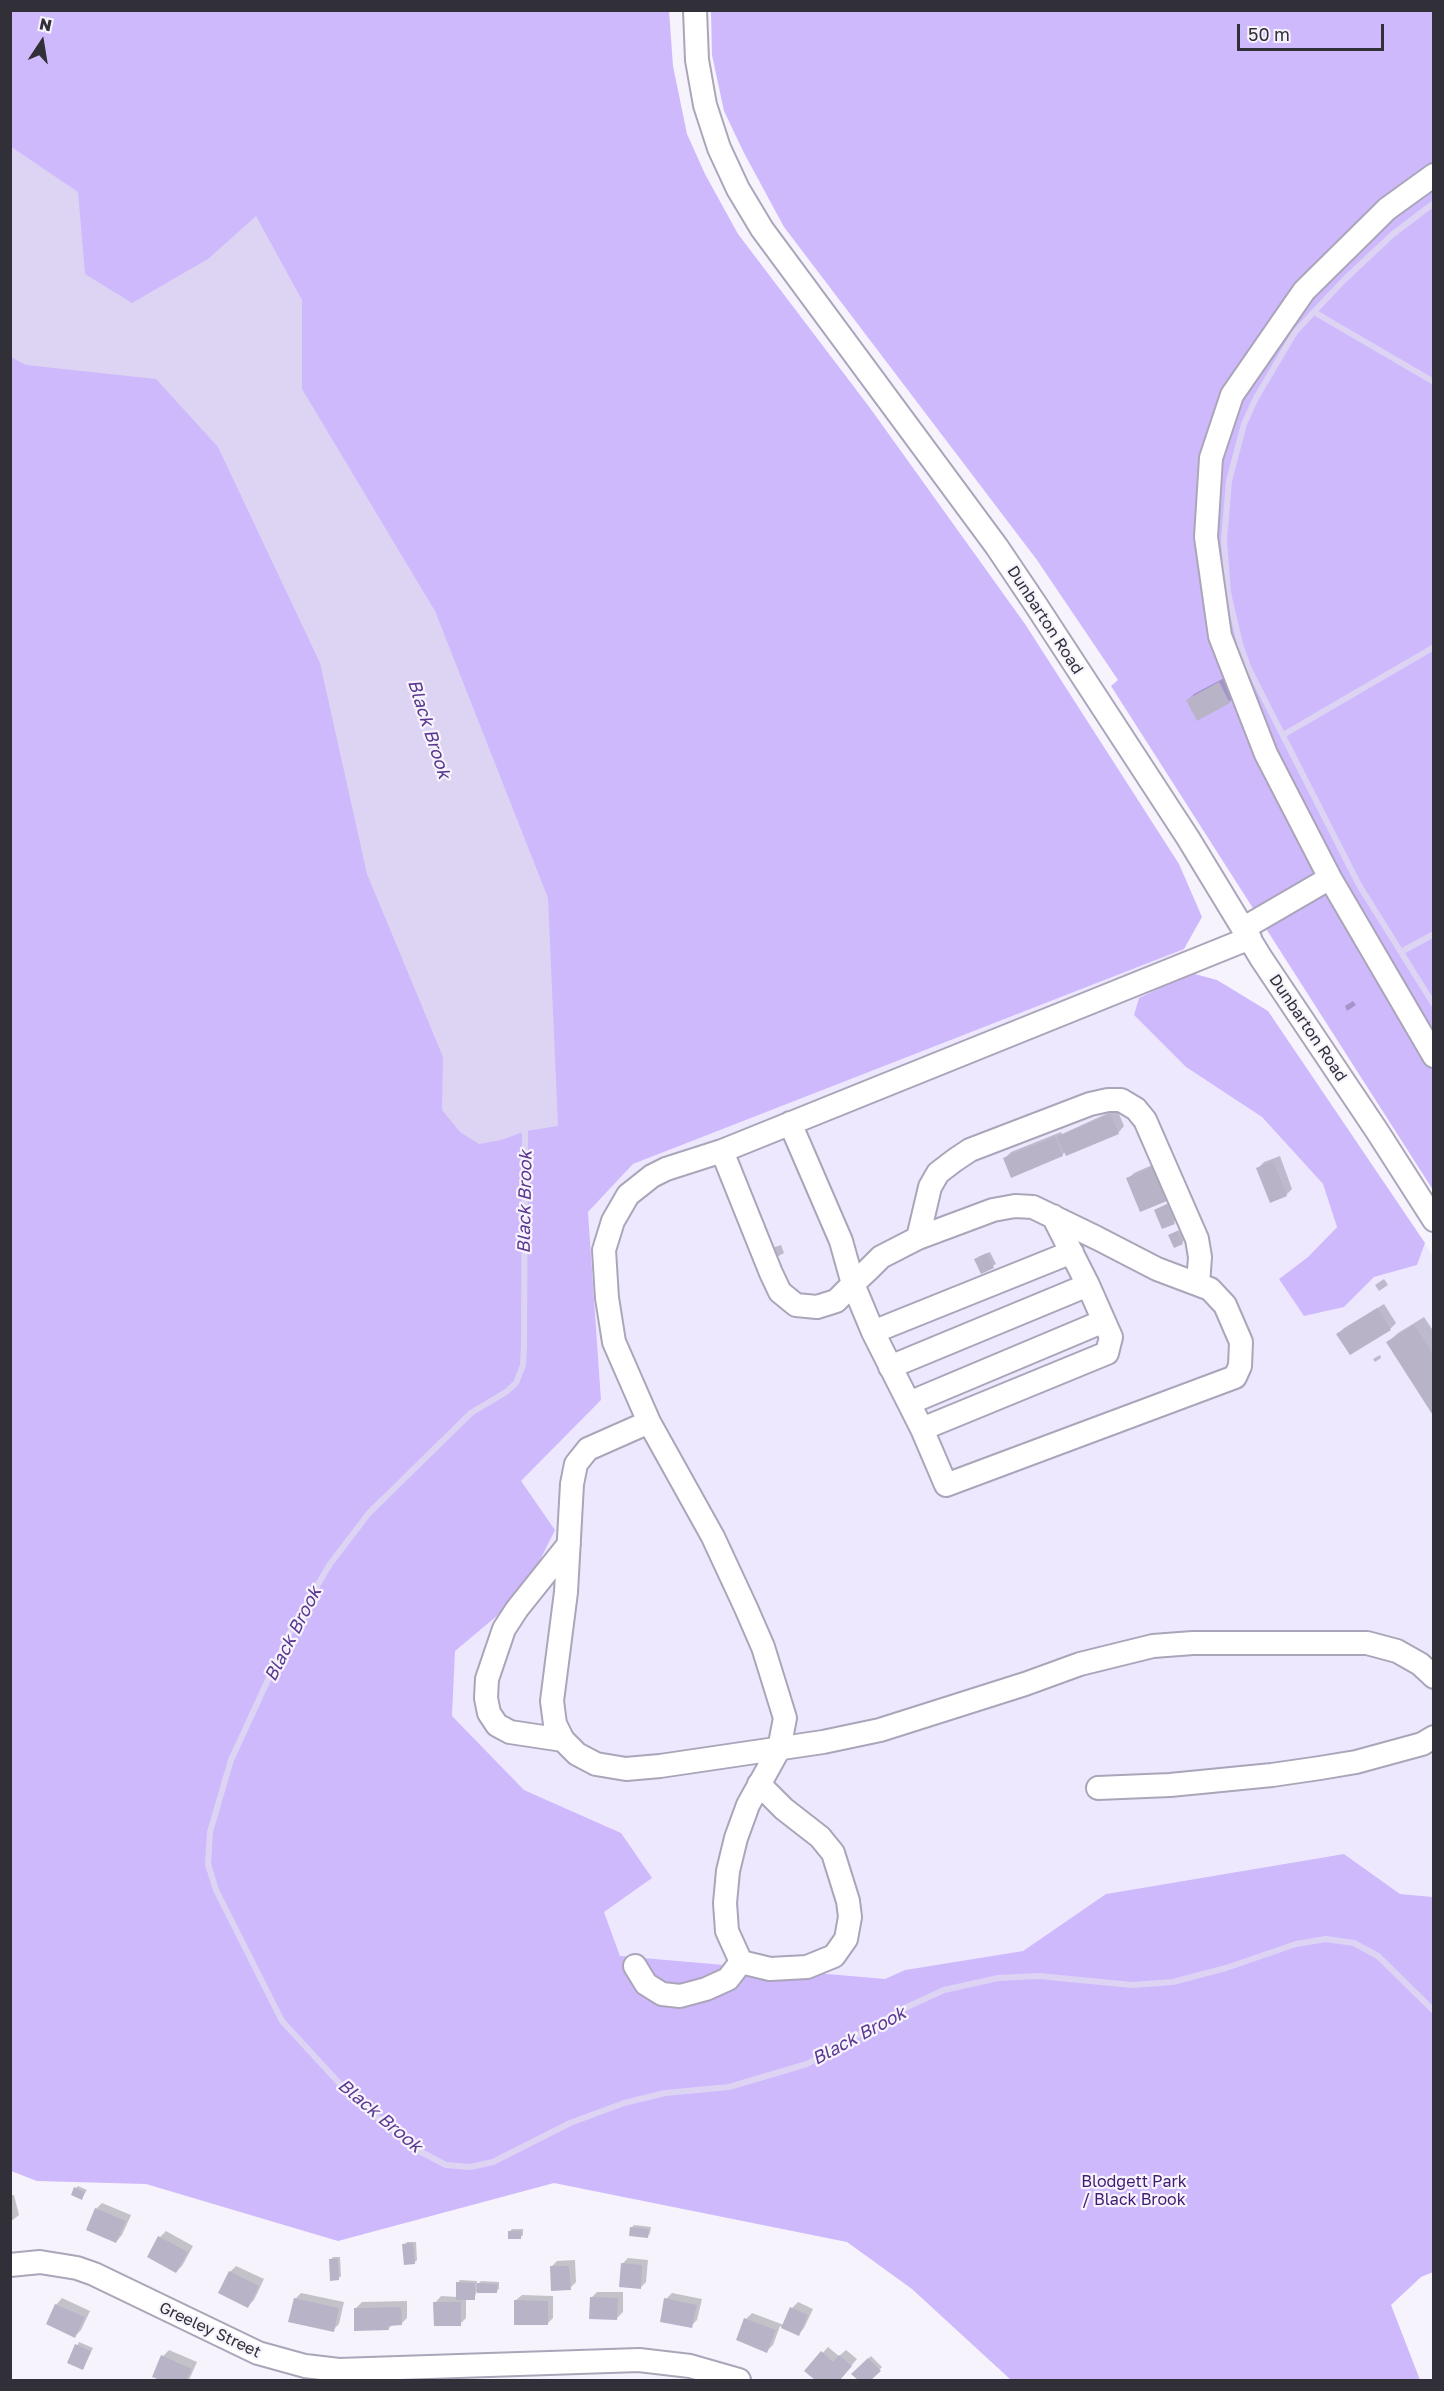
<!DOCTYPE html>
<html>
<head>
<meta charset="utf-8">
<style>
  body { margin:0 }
  #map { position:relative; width:1444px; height:2391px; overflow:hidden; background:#f6f3fc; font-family:"Golos Text",sans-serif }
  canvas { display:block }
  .frame { position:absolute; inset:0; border:12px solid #312f37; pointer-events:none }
  .north { position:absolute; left:12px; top:12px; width:60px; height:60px; -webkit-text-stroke:4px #f6f3fc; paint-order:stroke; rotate:12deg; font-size:16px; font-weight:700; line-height:24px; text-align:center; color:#312f37 }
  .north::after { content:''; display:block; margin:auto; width:21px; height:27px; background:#312f37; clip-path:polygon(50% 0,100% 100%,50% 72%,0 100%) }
  .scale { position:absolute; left:1237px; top:24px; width:147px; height:27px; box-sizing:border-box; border:3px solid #312f37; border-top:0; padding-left:8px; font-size:18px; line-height:21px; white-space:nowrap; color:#312f37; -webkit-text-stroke:4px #f6f3fc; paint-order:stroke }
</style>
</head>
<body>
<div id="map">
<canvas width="1444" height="2391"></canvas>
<div class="frame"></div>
<div class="north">N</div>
<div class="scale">50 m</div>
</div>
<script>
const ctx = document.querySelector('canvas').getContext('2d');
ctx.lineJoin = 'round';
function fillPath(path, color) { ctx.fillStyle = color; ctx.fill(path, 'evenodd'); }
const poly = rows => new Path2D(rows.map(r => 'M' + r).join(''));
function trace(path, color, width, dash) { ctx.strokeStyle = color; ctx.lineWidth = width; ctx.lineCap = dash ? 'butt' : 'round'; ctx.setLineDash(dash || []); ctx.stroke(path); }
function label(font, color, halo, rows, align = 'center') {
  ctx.font = font + ' "Golos Text",sans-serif'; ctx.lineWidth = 4.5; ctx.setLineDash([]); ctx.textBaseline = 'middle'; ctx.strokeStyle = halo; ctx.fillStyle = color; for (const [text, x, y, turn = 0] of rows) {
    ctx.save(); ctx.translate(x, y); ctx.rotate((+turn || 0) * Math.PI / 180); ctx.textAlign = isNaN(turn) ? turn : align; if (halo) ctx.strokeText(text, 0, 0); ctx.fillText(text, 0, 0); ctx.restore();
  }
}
fillPath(poly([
  [1184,949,1191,973,1186,1067,1262,1117,1323,1184,1337,1226,1308,1257,1279,1279,1344,1307,1374,1277,1417,1265,1425,1243,1433,1257,1433,1897,1400,1894,1344,1854,1106,1894,1023,1951,905,1970,765,2034,627,1975,604,1912,621,1833,524,1790,452,1717,454,1651,523,1594,521,1481,601,1400,588,1212,633,1164]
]), '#eee8ff');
fillPath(poly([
  [10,11,669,11,673,66,687,134,705,174,738,234,870,408,1025,624,1179,864,1202,917,1184,949,633,1164,588,1212,601,1400,521,1481,555,1530,523,1594,455,1651,452,1716,524,1790,621,1833,652,1878,604,1912,620,1956,885,1979,905,1970,1023,1951,1106,1894,1344,1854,1400,1894,1433,1897,1433,2272,1421,2277,1391,2305,1420,2380,1011,2380,912,2289,847,2242,554,2183,338,2241,146,2184,37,2181,11,2171],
  [711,11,1433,11,1433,1190,1111,686,1118,680,1037,560,784,227,744,153,724,111,712,55],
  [1191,973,1217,980,1268,1011,1425,1243,1417,1265,1374,1277,1344,1307,1304,1316,1279,1279,1308,1257,1337,1227,1323,1184,1262,1117,1186,1067,1134,1015,1139,998]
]), '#ceb9fd');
fillPath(poly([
  [10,146,78,192,85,274,132,303,208,259,256,216,302,300,302,389,435,611,548,898,558,1126,526,1131,501,1140,479,1144,460,1132,442,1110,443,1057,367,874,320,663,218,447,156,379,26,365,11,357]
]), '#ddd4f4');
fillPath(poly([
  [1226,677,1235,696,1229,702,1188,700,1194,694],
  [1353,1001,1356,1005,1347,1011,1345,1006],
  [1117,1109,1124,1126,1118,1133,1065,1152,1062,1155,1005,1158,1011,1152,1061,1132,1062,1134],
  [1280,1156,1292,1189,1286,1195,1258,1168,1264,1162],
  [1159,1162,1172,1193,1166,1199,1128,1179,1134,1173],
  [1169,1203,1177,1220,1174,1222,1155,1210],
  [1179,1230,1184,1240,1182,1243,1170,1235],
  [781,1245,784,1253,773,1259,772,1248],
  [990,1252,996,1264,982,1272,978,1257],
  [1384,1279,1388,1285,1379,1291,1375,1285],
  [1384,1304,1396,1323,1390,1329,1338,1334,1344,1328],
  [1424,1317,1434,1332,1434,1412,1388,1342,1398,1333],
  [1380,1355,1381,1358,1375,1362,1373,1359],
  [78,2186,87,2190,81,2199,76,2188],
  [10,2195,14,2195,19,2215,10,2222],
  [102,2203,131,2215,122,2235,116,2242,96,2209],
  [634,2225,651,2227,650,2233,648,2236,631,2228],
  [512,2229,523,2229,523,2235,520,2238,509,2232],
  [166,2231,193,2246,182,2266,176,2272,160,2237],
  [407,2242,416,2242,417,2260,415,2262,404,2245],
  [333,2257,340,2257,341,2276,338,2279,330,2260],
  [628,2258,648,2260,646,2282,640,2288,622,2264],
  [575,2260,576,2282,570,2288,551,2267,557,2261],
  [236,2266,264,2279,254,2300,248,2306,230,2272],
  [460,2280,477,2281,477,2285,481,2281,499,2282,499,2289,496,2292,477,2291,474,2299,466,2299,466,2318,460,2324,435,2303,441,2296,457,2297,458,2283],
  [597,2292,623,2292,623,2312,617,2318,591,2298],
  [301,2293,344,2302,339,2324,333,2330,295,2299],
  [672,2293,702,2299,697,2320,691,2326,666,2299],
  [522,2295,553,2296,553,2318,547,2324,515,2301],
  [62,2298,90,2311,81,2330,75,2336,56,2305],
  [407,2301,407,2318,401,2324,393,2324,388,2329,356,2308,362,2302],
  [798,2302,813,2309,804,2328,798,2335,780,2326,773,2345,767,2351,746,2319,752,2313,784,2325,792,2308],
  [79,2342,93,2348,83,2369,69,2362],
  [828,2347,839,2356,846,2350,857,2359,839,2380,818,2380,806,2371],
  [169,2350,197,2362,189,2380,163,2380,154,2376,163,2356],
  [871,2356,882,2367,869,2380,860,2380,854,2374]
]), '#0003');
trace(poly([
  [1434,203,1393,234,1344,280,1295,332,1256,398,1244,424,1229,481,1224,540,1228,593,1240,644,1249,669,1359,885,1434,1005],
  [1314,312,1434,382],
  [1283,735,1434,647],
  [1401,952,1434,934],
  [525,1126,524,1346,523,1365,516,1383,506,1392,471,1413,369,1513,330,1564,291,1630,231,1760,210,1832,208,1864,216,1890,282,2021,352,2097,421,2152,446,2165,470,2167,493,2162,570,2123,624,2103,665,2093,729,2087,807,2064,907,2007,944,1990,998,1978,1039,1976,1132,1985,1173,1982,1226,1968,1296,1944,1326,1939,1354,1943,1378,1956,1434,2011]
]), '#ddd4f4', 6);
fillPath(poly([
  [1219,682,1230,703,1197,721,1186,700],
  [1110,1114,1119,1134,1066,1156,1057,1137],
  [1055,1137,1063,1156,1011,1178,1003,1158],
  [1273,1161,1287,1196,1270,1203,1256,1168],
  [1153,1167,1167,1201,1140,1212,1126,1178],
  [1167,1204,1175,1224,1162,1229,1154,1210],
  [1177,1231,1183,1244,1174,1248,1168,1235],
  [987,1253,994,1268,981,1274,974,1259],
  [1377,1308,1391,1330,1350,1355,1336,1334],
  [1414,1325,1434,1356,1434,1417,1386,1342],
  [74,2187,85,2192,82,2200,71,2195],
  [95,2208,126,2221,116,2243,86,2230],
  [630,2227,649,2229,648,2238,629,2236],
  [508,2231,521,2231,521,2239,508,2239],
  [158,2236,188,2252,176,2273,147,2257],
  [413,2243,415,2264,404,2265,402,2244],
  [329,2259,338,2259,339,2280,330,2281],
  [621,2263,642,2265,641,2289,619,2287],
  [550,2266,569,2266,571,2290,551,2291],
  [229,2271,259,2286,248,2308,218,2293],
  [456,2282,475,2283,475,2300,456,2300],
  [477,2283,497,2284,497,2293,477,2293],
  [590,2297,618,2298,617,2320,589,2319],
  [294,2298,339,2308,334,2332,288,2322],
  [664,2298,697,2305,692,2328,660,2322],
  [514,2300,548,2301,548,2325,514,2325],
  [433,2302,461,2302,461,2326,434,2326],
  [55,2304,85,2317,75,2338,46,2324],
  [401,2307,402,2325,388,2326,389,2330,354,2331,354,2308],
  [790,2307,808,2315,799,2336,781,2328],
  [744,2318,776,2330,767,2353,736,2340],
  [75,2344,91,2351,83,2370,67,2363],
  [821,2351,833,2362,839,2355,852,2366,840,2380,815,2380,804,2371],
  [161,2355,192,2369,186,2380,160,2380,152,2377],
  [868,2358,881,2371,871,2380,858,2380,851,2374]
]), '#b9b3c8');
const minor = poly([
  [695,10,697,60,705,105,719,148,738,189,762,229,997,547,1036,605,1188,838,1261,958,1377,1131,1434,1220],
  [1434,175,1387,209,1304,291,1232,395,1211,458,1206,537,1220,636,1266,754,1330,878,1434,1056],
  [1244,928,1330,878],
  [722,1151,771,1273,780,1292,796,1305,817,1307,836,1301,853,1284,868,1270,881,1257,918,1238,993,1210,1015,1206,1033,1207,1097,1238,1157,1269,1210,1289,1225,1305,1241,1342,1240,1366,1235,1377,946,1485,922,1429,873,1332,853,1284,841,1241,790,1123],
  [918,1238,930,1187,938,1173,955,1160,970,1150,1090,1104,1108,1100,1121,1100,1136,1109,1145,1120,1197,1239,1200,1257,1198,1284],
  [873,1332,1072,1252],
  [890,1367,1088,1285],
  [909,1403,1104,1321],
  [649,1422,588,1449,576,1464,572,1484,566,1592,552,1701,555,1724,563,1740,577,1754,596,1764,626,1769,660,1766,823,1742,880,1730,1025,1684,1080,1664,1153,1646,1193,1643,1367,1643,1397,1651,1420,1664,1434,1677],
  [922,1429,1107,1353,1111,1337,1088,1285,1053,1216],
  [563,1740,510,1732,497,1725,489,1713,486,1698,487,1679,504,1629,517,1609,569,1544],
  [1098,1788,1170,1785,1272,1775,1320,1768,1356,1762,1422,1744,1434,1737],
  [741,1962,770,1969,807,1967,834,1956,846,1939,850,1917,848,1901,833,1853,820,1837,784,1809,759,1784],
  [635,1966,646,1984,662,1994,680,1996,706,1989,728,1979,741,1962,727,1931,725,1903,728,1871,736,1838,748,1805,779,1749,785,1718,763,1647,746,1608,713,1537,649,1422,614,1342,607,1298,604,1250,613,1221,628,1195,652,1176,666,1169,722,1151,1250,938],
  [10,2265,40,2262,77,2268,94,2274,258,2353,305,2366,339,2370,639,2360,690,2366,739,2380]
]);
trace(minor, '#aba5b9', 26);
trace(minor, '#fff', 22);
label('16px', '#312f37', '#f6f3fc', [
  ["Dunbarton Road",1045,620,57],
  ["Dunbarton Road",1308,1028,56],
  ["Greeley Street",210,2330,25]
]);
label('16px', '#411a72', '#f6f3fc', [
  ["Blodgett Park",1134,2182],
  ["/ Black Brook",1134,2200]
]);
label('italic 18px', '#5c3991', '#f6f3fc', [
  ["Black Brook",429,729,72],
  ["Black Brook",525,1202,-89],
  ["Black Brook",293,1634,-63],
  ["Black Brook",859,2036,-28],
  ["Black Brook",380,2116,40]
]);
</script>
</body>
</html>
